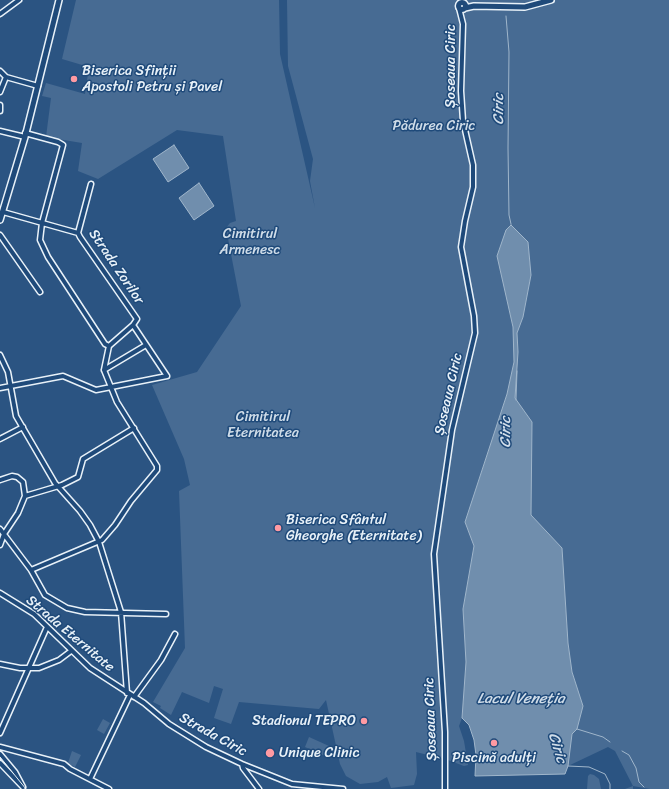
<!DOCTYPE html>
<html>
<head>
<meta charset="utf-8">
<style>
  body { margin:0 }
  canvas { display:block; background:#2b5482 }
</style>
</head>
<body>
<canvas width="669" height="789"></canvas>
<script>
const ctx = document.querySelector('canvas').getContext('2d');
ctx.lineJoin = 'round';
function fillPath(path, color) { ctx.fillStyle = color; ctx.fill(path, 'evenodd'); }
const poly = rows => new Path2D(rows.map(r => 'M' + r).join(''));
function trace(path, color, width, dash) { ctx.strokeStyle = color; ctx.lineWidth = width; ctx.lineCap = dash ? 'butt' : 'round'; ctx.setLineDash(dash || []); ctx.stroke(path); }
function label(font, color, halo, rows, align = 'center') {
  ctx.font = font + ' Sriracha,sans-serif'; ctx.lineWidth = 3; ctx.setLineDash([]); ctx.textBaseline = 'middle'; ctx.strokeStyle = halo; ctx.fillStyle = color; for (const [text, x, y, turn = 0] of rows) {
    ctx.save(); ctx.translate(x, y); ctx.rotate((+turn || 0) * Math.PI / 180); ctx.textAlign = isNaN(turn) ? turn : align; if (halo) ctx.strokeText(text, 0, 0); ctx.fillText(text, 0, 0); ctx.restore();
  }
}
fillPath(poly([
  [76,0,279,0,280,54,315,208,310,181,313,159,288,66,287,0,669,0,669,789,650,789,633,786,633,789,625,789,633,786,615,751,608,747,568,766,572,734,583,706,572,672,568,643,562,548,531,515,532,422,514,398,518,352,517,333,523,317,531,275,528,242,498,256,513,327,514,362,507,394,465,522,474,546,463,609,466,662,462,718,459,726,464,741,468,765,464,766,448,760,416,752,417,774,414,785,391,788,387,777,378,782,360,784,346,776,340,764,326,700,319,709,239,702,231,724,214,718,223,689,214,686,209,703,182,692,171,715,160,708,161,706,153,702,185,648,179,491,190,485,184,459,152,385,197,372,241,306,226,228,230,223,236,221,223,136,177,130,98,179,78,171,82,143,46,137,51,98,42,96,46,83,85,94,89,67,62,59],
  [103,719,110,723,104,734,97,730],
  [309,737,329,746,325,756,305,747],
  [72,751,81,755,75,767,68,763],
  [590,774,594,775,599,779,601,789,587,789,588,776]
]), '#476b93');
const water = poly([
  [174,145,189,168,168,182,153,159,174,145],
  [199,183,214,206,194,220,179,198,199,183],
  [511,225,528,242,531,275,523,317,517,333,518,352,515,398,532,422,531,515,562,548,568,643,572,672,583,706,577,729,572,734,568,766,565,774,475,776,476,755,474,740,469,725,462,718,466,662,463,609,474,546,465,522,507,394,514,362,513,327,497,256,506,230,511,225]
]);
fillPath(water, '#708ead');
trace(water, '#a0b6cb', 1);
trace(poly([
  [506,16,509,52,508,148,509,215,511,224],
  [516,400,517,371],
  [577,729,603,737,610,742],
  [622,751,629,755,636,768,639,782,644,787],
  [568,766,589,767,605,774,610,784,610,789]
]), '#a0b6cb', 1);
const minor = poly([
  [0,14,19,0],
  [0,71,6,77,38,86],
  [0,92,6,77],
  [0,105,0,111],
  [0,131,25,137],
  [25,133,58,142,63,145,42,223,40,240,48,257,105,344,109,346,104,370],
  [3,212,78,233],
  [0,235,40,292],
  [109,346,133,325],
  [0,355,8,372,16,416,55,483,80,511,90,525,99,542,121,612,127,693],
  [104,370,146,345],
  [0,388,63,376,96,390,167,376,133,325,137,319,80,237,78,233,91,184],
  [0,439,23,427],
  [0,480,12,476,17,477,23,482,25,496],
  [0,529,31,570,45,595,67,608,85,612,166,614],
  [0,545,4,534,18,513,25,496,62,485,78,477,83,459,134,428],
  [31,570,102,540,115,525,131,501,157,470,157,466,117,402,104,370],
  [0,593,34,614,90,668,144,703,169,724,206,747,242,764,292,784,343,789],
  [0,664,20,668,39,668,59,660,71,651],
  [134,697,161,660,175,634],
  [0,733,47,627],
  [0,747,64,764,70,769,109,789],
  [0,754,15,772,23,787,0,763],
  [242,764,243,768,259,789],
  [90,779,130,695],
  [445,789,445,732,434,554,452,430,475,333,474,316,461,247,465,221,473,187,473,165,463,121,461,91,463,24,459,8]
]);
const major = poly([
  '458.5 6a3.5 3.5 0 1 1 7 0a3.5 3.5 0 1 1-7 0Z',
  [465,8,474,6,525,7,551,0],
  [0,220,25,137,59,0]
]);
trace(minor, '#e8f1f8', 7);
trace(major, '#e8f1f8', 8);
trace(minor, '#1f4a7a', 4);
trace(major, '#1f4a7a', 5);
trace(poly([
  [0,757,26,789]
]), '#e8f1f8', 1);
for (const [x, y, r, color] of [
  [74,79,4,"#ff9aa2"],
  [278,528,4,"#ff9aa2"],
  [364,721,4,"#ff9aa2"],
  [494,743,4,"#ff9aa2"],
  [270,753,5,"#ff9aa2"]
]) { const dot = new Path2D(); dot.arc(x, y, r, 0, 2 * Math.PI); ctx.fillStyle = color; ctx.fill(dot); trace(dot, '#1f4a7a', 1.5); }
label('14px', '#e8f1f8', '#1f4a7a', [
  ["Șoseaua Ciric",451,66,-90],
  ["Strada Zorilor",116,267,56],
  ["Șoseaua Ciric",449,394,-77],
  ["Strada Eternitate",70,634,40],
  ["Șoseaua Ciric",431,719,-92],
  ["Strada Ciric",213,735,29]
]);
label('14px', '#e8f1f8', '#1f4a7a', [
  ["Biserica Sfinții",82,71],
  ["Apostoli Petru și Pavel",82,87],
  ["Biserica Sfântul",286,520],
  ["Gheorghe (Eternitate)",286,536],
  ["Stadionul TEPRO",356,721,"right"],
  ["Unique Clinic",279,753],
  ["Piscină adulți",494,758,"center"]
], 'left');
label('14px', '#d0dde9', '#1f4a7a', [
  ["Pădurea Ciric",434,126],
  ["Cimitirul",250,234],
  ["Armenesc",250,250],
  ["Cimitirul",263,417],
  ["Eternitatea",263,433]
]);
label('italic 15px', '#d0dde9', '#1f4a7a', [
  ["Ciric",499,109,-90],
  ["Ciric",506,432,-90],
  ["Lacul Veneția",521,699],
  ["Ciric",557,748,73]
]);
</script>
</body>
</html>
